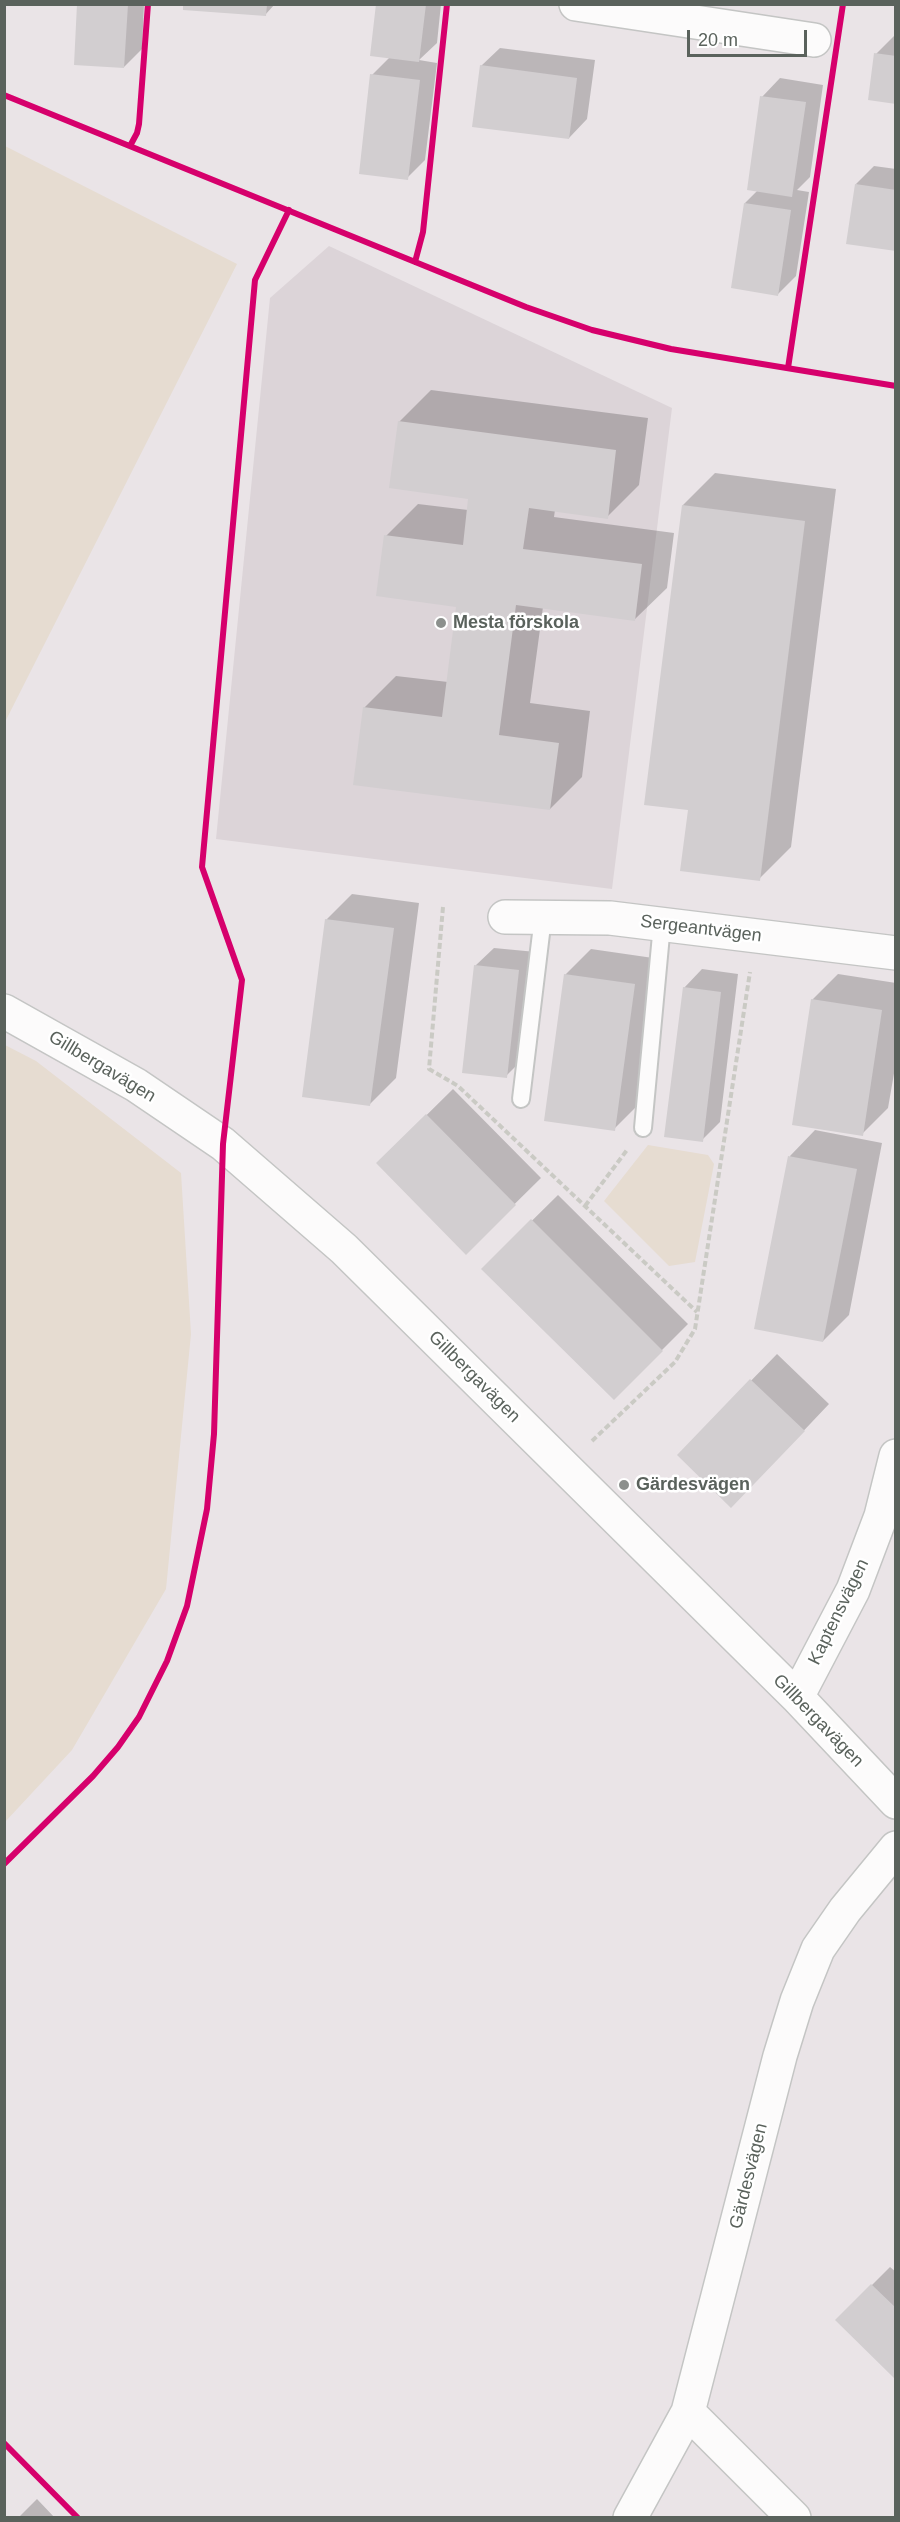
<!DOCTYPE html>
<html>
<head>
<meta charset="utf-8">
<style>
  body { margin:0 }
  #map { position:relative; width:900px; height:2522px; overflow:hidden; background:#eae4e7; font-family:Helvetica,sans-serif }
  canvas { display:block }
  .frame { position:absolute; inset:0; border:6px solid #5a625c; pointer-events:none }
  .scale { position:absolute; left:687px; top:30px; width:120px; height:27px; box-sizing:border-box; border:3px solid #5a625c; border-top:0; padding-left:8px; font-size:18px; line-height:21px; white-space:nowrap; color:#5a625c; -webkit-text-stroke:4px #fff; paint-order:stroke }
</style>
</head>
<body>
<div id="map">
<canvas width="900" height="2522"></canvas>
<div class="frame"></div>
<div class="scale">20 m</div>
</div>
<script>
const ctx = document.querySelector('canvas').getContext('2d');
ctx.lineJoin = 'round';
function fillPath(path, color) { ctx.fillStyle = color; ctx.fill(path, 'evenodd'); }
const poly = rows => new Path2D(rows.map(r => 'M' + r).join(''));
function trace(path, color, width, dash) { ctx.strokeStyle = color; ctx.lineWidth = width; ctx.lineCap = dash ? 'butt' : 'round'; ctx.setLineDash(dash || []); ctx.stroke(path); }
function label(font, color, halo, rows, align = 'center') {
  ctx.font = font + ' Helvetica,sans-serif'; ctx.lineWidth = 5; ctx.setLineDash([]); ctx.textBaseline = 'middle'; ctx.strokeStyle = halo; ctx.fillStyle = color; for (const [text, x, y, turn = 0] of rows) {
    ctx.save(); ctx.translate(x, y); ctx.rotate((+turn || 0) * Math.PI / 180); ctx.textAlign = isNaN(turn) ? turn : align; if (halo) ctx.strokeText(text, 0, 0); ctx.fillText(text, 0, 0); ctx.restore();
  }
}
fillPath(poly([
  [329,246,672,408,612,889,216,839,270,298]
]), '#dcd4d8');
fillPath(poly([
  [5,146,237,264,5,722],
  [5,1045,36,1061,181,1173,191,1334,166,1589,72,1750,5,1822],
  [648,1145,708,1155,714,1164,695,1262,669,1266,604,1201]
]), '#e6dcd1');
fillPath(poly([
  [79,4,144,4,142,49,124,67],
  [185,4,275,4,265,15],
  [377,4,441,4,437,43,419,60,437,63,425,160,407,178,372,75,390,57],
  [894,36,896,36,896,103,876,54],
  [500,48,595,60,587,119,569,138,481,66],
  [780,78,823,85,810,177,797,190,809,192,796,276,778,294,745,203,758,190,762,97],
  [874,166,896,169,896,250,856,184],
  [431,390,648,418,639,485,607,517,555,510,554,517,674,533,667,588,635,619,543,607,530,703,590,711,582,777,550,809,364,708,396,676,448,682,457,606,386,536,418,504,468,510,470,498,399,422],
  [715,473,836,489,791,847,759,879,690,809,683,505],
  [352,894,419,903,396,1078,370,1104,326,920],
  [494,948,536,952,524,1058,506,1076,475,966],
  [591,949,660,959,640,1103,614,1129,565,975],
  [702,969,738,974,720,1122,702,1140,684,988],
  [838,974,896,983,896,1062,888,1108,862,1134,812,1000],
  [453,1089,541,1178,466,1252,378,1163],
  [815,1130,882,1143,849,1315,823,1341,790,1156],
  [558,1195,688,1324,614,1398,483,1269],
  [777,1354,829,1404,757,1480,679,1455],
  [890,2267,896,2272,894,2376,837,2320],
  [37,2499,55,2518,18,2518]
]), '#0003');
fillPath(poly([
  [77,4,128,4,124,68,74,65],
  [183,4,267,4,266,16,183,10],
  [376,4,426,4,419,62,370,56],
  [874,53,896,56,896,104,868,100],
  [480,65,577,78,569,139,472,127],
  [370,74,420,80,408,180,359,174],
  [760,96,806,102,792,197,747,190],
  [855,184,896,190,896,251,846,244],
  [744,203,791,210,778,296,731,288],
  [398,421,616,450,608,519,529,508,523,549,642,564,635,621,516,605,499,735,559,743,550,810,353,785,363,707,442,717,456,607,376,596,384,535,463,545,468,499,389,488],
  [682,505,805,521,760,881,680,871,688,810,644,805],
  [325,919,394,928,370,1106,302,1097],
  [474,965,519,970,507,1078,462,1073],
  [564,974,635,984,615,1131,544,1121],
  [683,987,721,992,703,1142,664,1137],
  [811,999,882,1010,863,1136,792,1125],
  [426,1114,516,1205,466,1255,376,1163],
  [788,1156,857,1169,823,1342,754,1329],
  [531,1219,663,1351,614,1400,481,1269],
  [750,1379,805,1431,731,1508,677,1455],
  [871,2284,896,2308,894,2378,835,2320]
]), '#d2ced0');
const service = poly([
  [521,1099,543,917],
  [643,1128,662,924]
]);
const minor = poly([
  [576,4,814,40],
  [505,917,610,918,896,953],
  [4,1011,136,1085,223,1144,344,1249,797,1697,896,1802],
  [797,1697,853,1590,881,1516,896,1456],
  [688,2412,794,2518],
  [630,2518,688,2412,780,2056,797,2001,818,1949,845,1910,896,1848]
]);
trace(service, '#c4c5c4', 20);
trace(minor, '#c4c5c4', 36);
trace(poly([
  [443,907,429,1069,458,1086,697,1312],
  [585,1206,627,1150],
  [592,1441,675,1362,695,1329,750,972]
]), '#cacac4', 4, [6, 3]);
trace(service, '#fcfbfb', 16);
trace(minor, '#fcfbfb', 33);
trace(poly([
  [4,95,526,307,592,330,671,349,896,386],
  [130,146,137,133,139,124,148,4],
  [415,262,423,232,447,4],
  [788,368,843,4],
  [4,1864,93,1776,118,1747,139,1717,167,1661,187,1606,207,1509,214,1434,223,1144,242,980,202,867,255,280,289,210],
  [4,2443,78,2518]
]), '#d6006c', 6);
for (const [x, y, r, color] of [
  [441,623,6,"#8c908d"],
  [624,1485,6,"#8c908d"]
]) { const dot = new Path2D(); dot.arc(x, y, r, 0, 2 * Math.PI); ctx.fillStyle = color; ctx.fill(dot); trace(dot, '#fff', 2); }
label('bold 18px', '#5a625c', '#fff', [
  ["Mesta förskola",453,623],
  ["Gärdesvägen",636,1485]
], 'left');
label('18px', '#5a625c', '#fff', [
  ["Sergeantvägen",701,929,7],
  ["Gillbergavägen",102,1067,31],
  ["Gillbergavägen",474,1377,45],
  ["Kaptensvägen",839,1612,-64],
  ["Gillbergavägen",818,1721,46],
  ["Gärdesvägen",749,2176,-76]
]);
</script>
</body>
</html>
